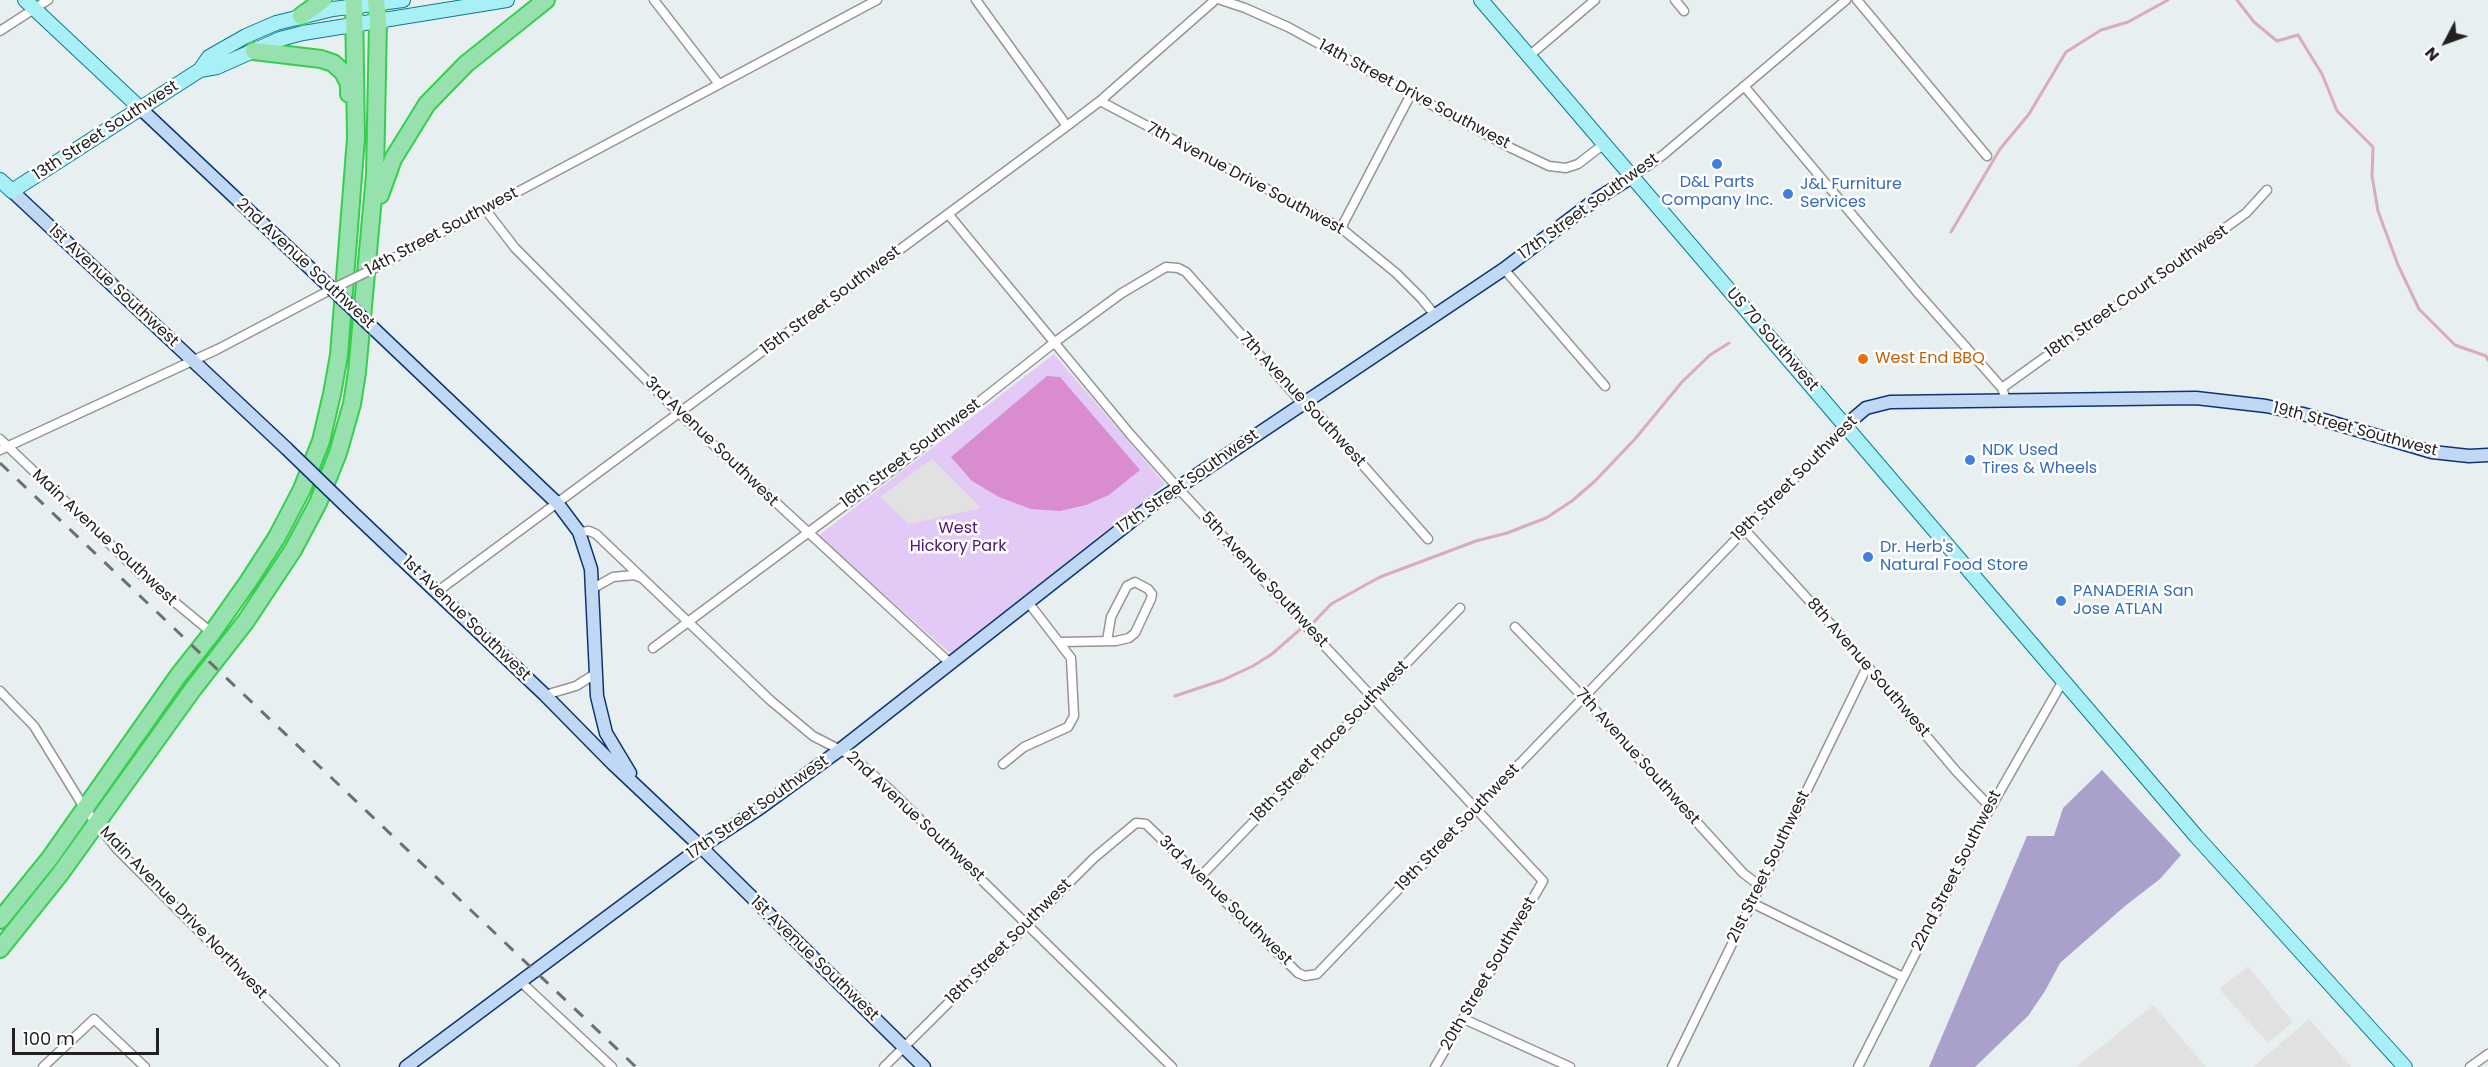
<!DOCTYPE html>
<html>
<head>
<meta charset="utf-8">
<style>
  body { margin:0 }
  #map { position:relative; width:2488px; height:1067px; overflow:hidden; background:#e8eff0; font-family:Poppins,sans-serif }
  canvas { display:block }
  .north { position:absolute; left:2416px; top:12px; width:60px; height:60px; -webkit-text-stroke:4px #fff; paint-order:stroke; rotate:229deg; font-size:16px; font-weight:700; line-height:24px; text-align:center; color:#212121 }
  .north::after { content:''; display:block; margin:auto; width:21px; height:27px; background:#212121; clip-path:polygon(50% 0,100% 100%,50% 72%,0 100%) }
  .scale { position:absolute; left:12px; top:1028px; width:147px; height:27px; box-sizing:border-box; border:3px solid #212121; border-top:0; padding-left:8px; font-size:18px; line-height:21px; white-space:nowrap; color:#212121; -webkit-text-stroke:4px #fff; paint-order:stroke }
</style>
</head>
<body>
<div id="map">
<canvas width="2488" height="1067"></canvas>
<div class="north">N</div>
<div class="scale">100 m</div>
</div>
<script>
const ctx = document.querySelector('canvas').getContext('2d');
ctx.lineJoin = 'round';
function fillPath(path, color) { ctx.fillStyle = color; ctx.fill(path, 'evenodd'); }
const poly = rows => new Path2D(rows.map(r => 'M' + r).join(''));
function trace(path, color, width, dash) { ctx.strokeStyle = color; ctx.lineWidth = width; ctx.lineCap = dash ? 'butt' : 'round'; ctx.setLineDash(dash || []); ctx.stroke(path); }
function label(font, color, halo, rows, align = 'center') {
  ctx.font = font + ' Poppins,sans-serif'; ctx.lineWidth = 5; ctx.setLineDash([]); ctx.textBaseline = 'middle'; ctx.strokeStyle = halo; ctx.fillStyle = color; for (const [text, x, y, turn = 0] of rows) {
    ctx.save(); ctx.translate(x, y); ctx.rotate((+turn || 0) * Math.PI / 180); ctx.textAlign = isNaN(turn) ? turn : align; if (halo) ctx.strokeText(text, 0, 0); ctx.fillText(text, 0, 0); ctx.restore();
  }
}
fillPath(poly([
  [2102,770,2181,855,2160,879,2125,906,2060,963,2045,991,2028,1016,1975,1067,1929,1067,2027,836,2054,836,2063,808]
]), '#a9a0cc');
fillPath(poly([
  [1054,354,1165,484,951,654,818,536]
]), '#e3c9f6');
fillPath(poly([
  [1047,376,1060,377,1140,470,1109,495,1086,505,1060,511,1031,509,999,497,972,481,951,457]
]), '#d98cd0');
fillPath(poly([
  [932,459,981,508,909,524,880,497],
  [2248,966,2293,1022,2268,1043,2219,989],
  [2153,1005,2206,1067,2076,1067],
  [2309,1019,2351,1067,2253,1067]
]), '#e1e1e1');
trace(poly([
  [2237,0,2254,22,2277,41,2298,35,2322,74,2337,111,2373,147,2372,176,2378,211,2398,265,2419,309,2455,345,2486,356,2488,360],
  [1951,232,2000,149,2029,114,2066,52,2101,30,2128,22,2168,0],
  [1175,696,1223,680,1253,666,1272,654,1304,626,1313,623,1331,604,1380,577,1476,541,1507,533,1546,518,1572,501,1595,481,1635,439,1682,382,1710,355,1729,343]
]), '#daacb9', 3);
const street = poly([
  [654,0,719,84],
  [976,0,1067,126],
  [1221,0,1245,8,1288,27,1511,148,1549,166,1566,168,1578,164,1604,144],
  [1675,0,1684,11],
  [1857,0,1987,156],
  [0,31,48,0],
  [1529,56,1595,0],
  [1744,86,1917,292,2002,388,2006,400],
  [1100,101,1341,228,1396,273,1421,298,1435,315],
  [1632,177,1663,155,1846,0],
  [485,209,515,248,680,414,950,663],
  [949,215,1130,434,1177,487,1543,881,1435,1067],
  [1341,228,1411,94],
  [377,267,877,0],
  [1504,269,1605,386],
  [2002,388,2246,213,2267,190],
  [0,439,141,574,212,633],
  [0,450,218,349,332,289],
  [1745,530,1846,641,1956,771,1990,807],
  [579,532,589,531,596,534,770,700,813,736,852,756,887,787,1172,1067],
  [592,589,613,577,634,575,642,578],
  [438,591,1067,126,1100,101,1215,0],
  [1515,627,1584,698,1743,873,1760,886],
  [1060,642,1116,641,1129,638,1135,633,1151,599,1152,594,1148,589,1135,582,1127,586,1111,617,1107,641],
  [653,648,899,465,1055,342,1122,293,1166,267,1178,268,1186,272,1302,403,1317,413,1428,539],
  [0,691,34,726,85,809,117,849,335,1067],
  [545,695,576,686,595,674],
  [1003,764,1024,747,1068,727,1074,716,1071,658,1028,602],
  [1200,877,1460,608],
  [1752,903,1903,977],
  [521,982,612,1067],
  [1464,1019,1570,1067],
  [43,1067,94,1019,145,1067],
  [884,1067,1094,858,1136,823,1146,824,1298,973,1305,976,1317,974,1846,425],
  [1672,1067,1867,667],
  [1858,1067,1979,828,2064,679],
  [2470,1067,2488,1054]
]);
const secondary = poly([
  [140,108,332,289],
  [12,191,287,449],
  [374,329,558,504,579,532,591,569,597,696,606,733,630,773],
  [1846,425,1866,408,1890,402,2196,398,2266,406,2303,414,2432,452,2469,456,2488,455],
  [349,509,545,695,613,764,701,847,924,1067],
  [406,1067,701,847,760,808,841,749,1152,505,1504,269,1595,200,1632,177]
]);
const primary = poly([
  [25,0,140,108],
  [1481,0,2196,836,2405,1067],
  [200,70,217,67,280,39,303,33,507,0],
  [0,180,12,191,200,70,209,57,246,36,276,23,333,9,403,0]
]);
const highway = poly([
  [301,16,323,0],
  [254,51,321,59,333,63,343,72,349,84,349,94],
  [380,195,393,159,427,104,466,64,546,0],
  [0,920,50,858,178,676,212,633,248,582,277,537,302,489,321,441,332,394,339,355,356,138,354,0],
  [0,949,60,874,193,689,246,621,293,550,318,503,338,453,352,404,357,372,375,175,378,22,376,0]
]);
trace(street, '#959595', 11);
trace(secondary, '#0d3572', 15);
trace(primary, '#0b7b92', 16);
trace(highway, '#35cf4d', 20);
trace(street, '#fff', 8);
trace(secondary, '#c1d8f5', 12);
trace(primary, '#a8f0f5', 14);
trace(highway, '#96e1ae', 16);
trace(poly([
  [0,463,636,1067]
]), '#6f6f6f', 3, [12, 12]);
const streetBridge = poly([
  [332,289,377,267]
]);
const secondaryBridge = poly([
  [332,289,374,329],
  [287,449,349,509]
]);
trace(streetBridge, '#959595', 11, []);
trace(secondaryBridge, '#0d3572', 15, []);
trace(streetBridge, '#fff', 8);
trace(secondaryBridge, '#c1d8f5', 12);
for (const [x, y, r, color] of [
  [1717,164,6,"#3f7fe0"],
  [1788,194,6,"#3f7fe0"],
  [1863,359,6,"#e8710a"],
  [1970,460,6,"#3f7fe0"],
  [1868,557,6,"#3f7fe0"],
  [2061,601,6,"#3f7fe0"]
]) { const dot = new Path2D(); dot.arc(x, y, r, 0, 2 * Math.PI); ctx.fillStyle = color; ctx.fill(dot); trace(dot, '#fff', 2); }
label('16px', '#212121', '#fff', [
  ["14th Street Drive Southwest",1414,95,28],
  ["13th Street Southwest",106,131,-33],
  ["7th Avenue Drive Southwest",1245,179,28],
  ["17th Street Southwest",1589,207,-36],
  ["14th Street Southwest",442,232,-28],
  ["2nd Avenue Southwest",305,264,43],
  ["1st Avenue Southwest",113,286,43],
  ["18th Street Court Southwest",2137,292,-35],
  ["15th Street Southwest",831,301,-37],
  ["US 70 Southwest",1772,340,49],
  ["7th Avenue Southwest",1302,400,47],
  ["19th Street Southwest",2355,430,15],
  ["3rd Avenue Southwest",711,442,44],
  ["16th Street Southwest",911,454,-37],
  ["19th Street Southwest",1795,479,-45],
  ["17th Street Southwest",1188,482,-35],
  ["Main Avenue Southwest",104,538,43],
  ["5th Avenue Southwest",1264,580,47],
  ["1st Avenue Southwest",466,619,44],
  ["8th Avenue Southwest",1868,668,49],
  ["18th Street Place Southwest",1330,742,-46],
  ["7th Avenue Southwest",1637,757,48],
  ["17th Street Southwest",758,808,-35],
  ["2nd Avenue Southwest",915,817,43],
  ["19th Street Southwest",1458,828,-46],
  ["21st Street Southwest",1769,867,-64],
  ["22nd Street Southwest",1957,871,-63],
  ["3rd Avenue Southwest",1225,901,44],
  ["Main Avenue Drive Northwest",183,913,46],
  ["18th Street Southwest",1009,942,-45],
  ["1st Avenue Southwest",814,959,44],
  ["20th Street Southwest",1489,974,-60]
]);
label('16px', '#366cbe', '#fff', [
  ["D&L Parts",1717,183,"center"],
  ["Company Inc.",1717,201,"center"],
  ["J&L Furniture",1800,185],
  ["Services",1800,203],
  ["NDK Used",1982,451],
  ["Tires & Wheels",1982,469],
  ["Dr. Herb's",1880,548],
  ["Natural Food Store",1880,566],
  ["PANADERIA San",2073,592],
  ["Jose ATLAN",2073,610]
], 'left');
label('16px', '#c56008', '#fff', [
  ["West End BBQ",1875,359]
], 'left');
label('16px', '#4f1479', '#fff', [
  ["West",958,529],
  ["Hickory Park",958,547]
]);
</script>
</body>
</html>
